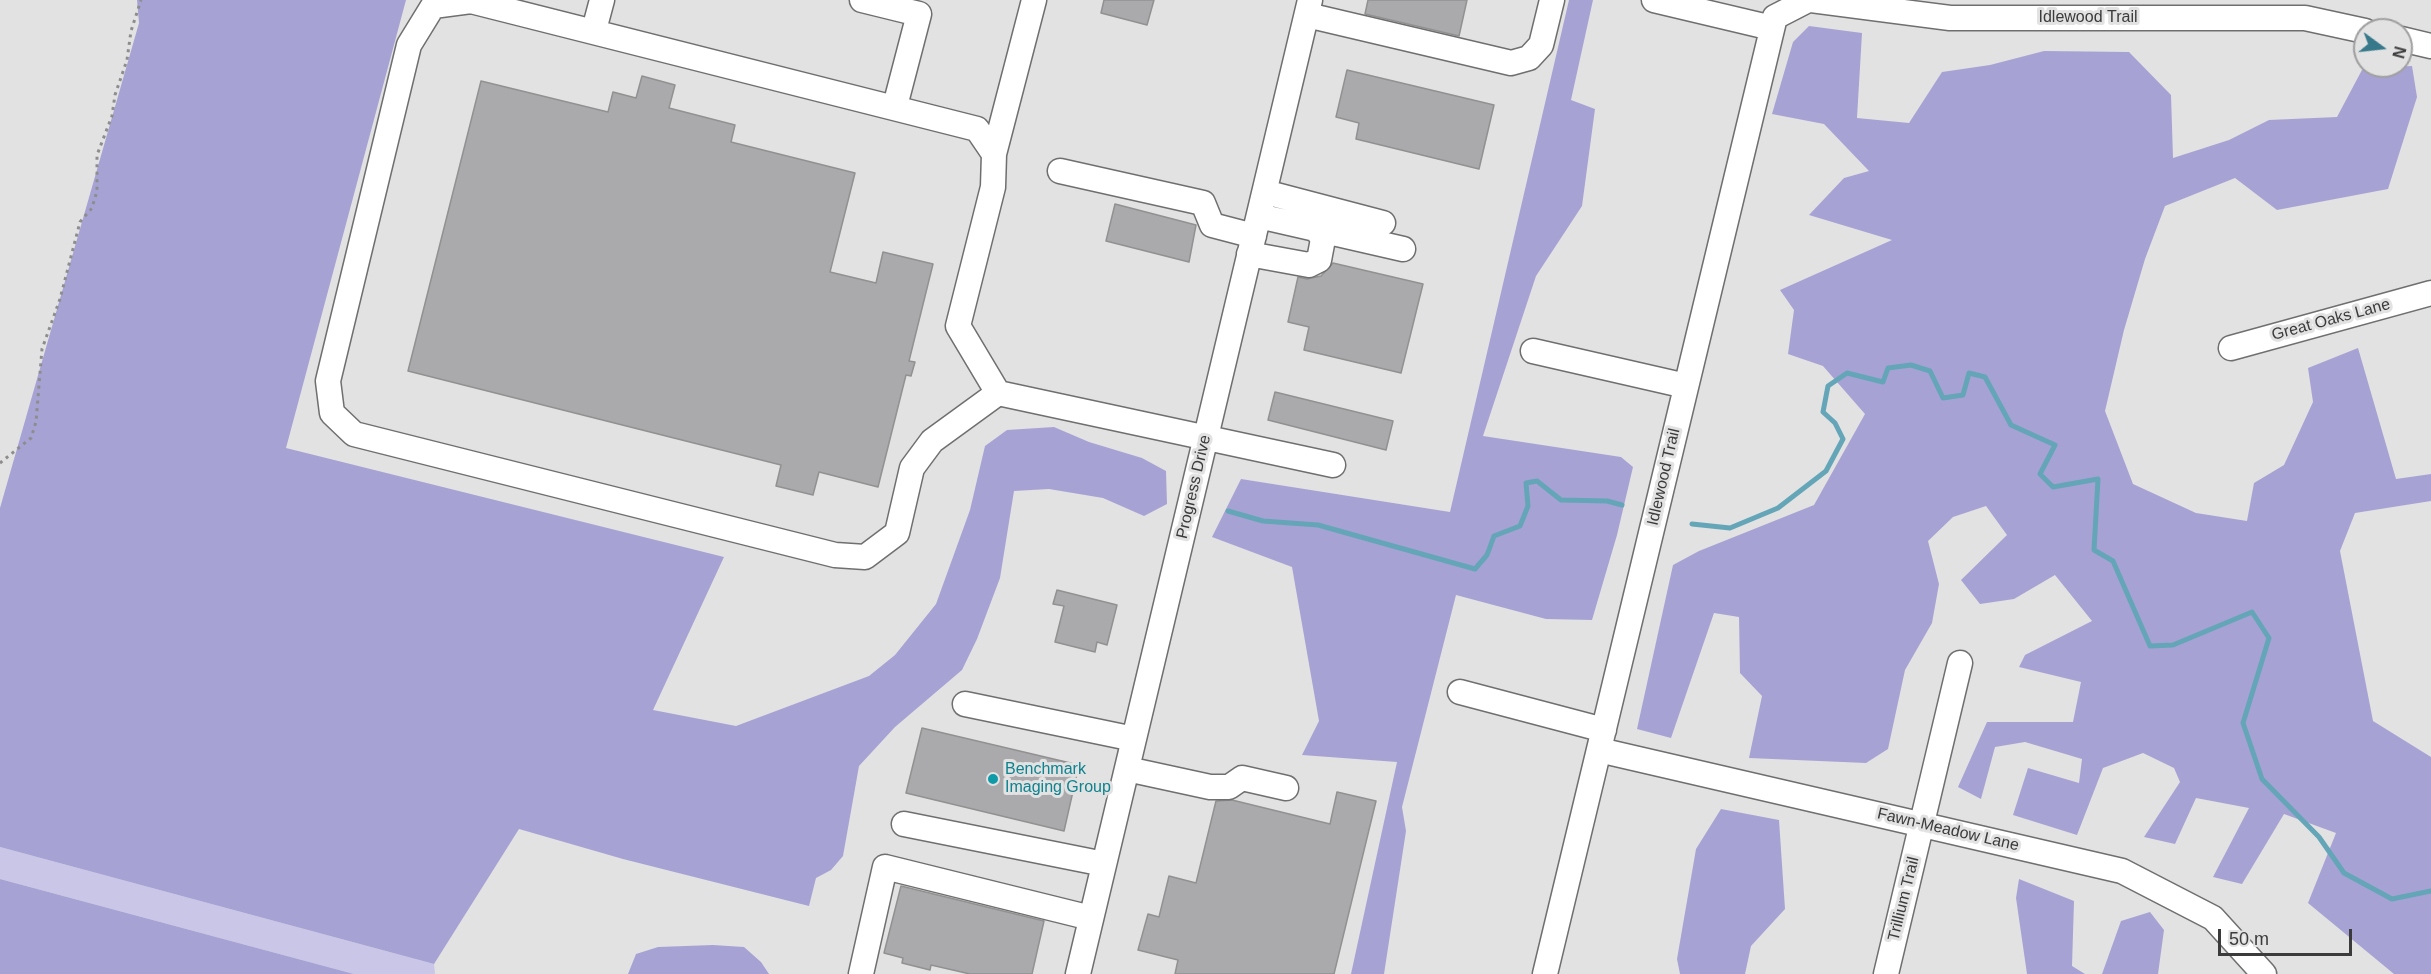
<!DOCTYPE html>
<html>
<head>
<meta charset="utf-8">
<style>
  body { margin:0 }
  #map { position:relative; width:2431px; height:974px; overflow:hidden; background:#e2e2e3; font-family:Helvetica,sans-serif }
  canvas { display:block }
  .north { position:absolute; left:2353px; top:18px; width:60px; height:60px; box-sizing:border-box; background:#e2e2e3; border:2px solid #9f9fa0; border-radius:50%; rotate:105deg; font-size:16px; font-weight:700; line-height:24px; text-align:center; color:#3b3b3b }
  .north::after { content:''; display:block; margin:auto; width:21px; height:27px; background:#37798b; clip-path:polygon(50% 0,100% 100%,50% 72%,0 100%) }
  .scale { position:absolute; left:2218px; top:929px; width:134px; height:27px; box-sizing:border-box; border:3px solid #3b3b3b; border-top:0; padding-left:8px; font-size:18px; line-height:21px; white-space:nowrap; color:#3b3b3b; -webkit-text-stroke:4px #e2e2e3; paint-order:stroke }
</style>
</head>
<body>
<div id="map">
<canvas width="2431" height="974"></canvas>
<div class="north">N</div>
<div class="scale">50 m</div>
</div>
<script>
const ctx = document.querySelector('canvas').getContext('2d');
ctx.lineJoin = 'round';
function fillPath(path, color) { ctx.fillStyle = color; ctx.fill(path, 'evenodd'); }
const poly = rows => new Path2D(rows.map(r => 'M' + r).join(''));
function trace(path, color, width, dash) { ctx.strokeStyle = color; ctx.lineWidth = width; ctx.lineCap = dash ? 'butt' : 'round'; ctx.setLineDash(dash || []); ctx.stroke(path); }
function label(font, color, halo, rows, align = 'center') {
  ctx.font = font + ' Helvetica,sans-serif'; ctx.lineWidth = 6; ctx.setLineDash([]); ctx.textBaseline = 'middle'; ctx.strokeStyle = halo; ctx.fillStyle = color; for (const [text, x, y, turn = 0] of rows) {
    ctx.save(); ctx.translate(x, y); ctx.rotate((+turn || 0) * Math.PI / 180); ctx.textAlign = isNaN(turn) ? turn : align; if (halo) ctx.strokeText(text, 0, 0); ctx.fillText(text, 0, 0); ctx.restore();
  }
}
fillPath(poly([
  [0,847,434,964,435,974,354,974,0,879]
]), '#c9c6e8');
fillPath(poly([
  [137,0,406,0,286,448,724,557,653,710,736,726,869,676,895,655,936,604,970,510,985,446,1007,430,1054,427,1089,442,1142,458,1166,471,1167,504,1144,516,1103,498,1049,489,1014,491,1000,578,977,639,962,670,895,727,859,766,843,856,831,870,816,878,809,906,623,859,519,829,434,964,0,847,0,508,139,23],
  [1569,0,1593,0,1571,100,1595,109,1582,206,1536,276,1483,436,1621,457,1633,467,1617,535,1592,620,1546,619,1456,595,1402,807,1406,831,1384,974,1351,974,1397,762,1302,755,1319,721,1292,567,1212,537,1241,479,1450,512],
  [1809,26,1862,33,1857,118,1909,123,1942,72,1990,65,2044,51,2129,52,2171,95,2173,158,2229,140,2269,120,2337,117,2363,68,2412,66,2417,97,2388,189,2277,210,2235,178,2165,206,2145,259,2124,330,2105,411,2133,484,2196,513,2247,521,2254,483,2284,465,2313,402,2308,368,2358,348,2396,479,2431,474,2431,501,2355,513,2340,551,2373,721,2431,757,2431,974,2394,974,2308,903,2336,833,2284,814,2242,884,2213,877,2249,808,2196,798,2175,844,2144,837,2180,782,2174,768,2143,753,2103,768,2077,835,2013,815,2028,768,2079,783,2082,759,2025,742,1995,747,1981,799,1958,787,1987,722,2073,722,2081,682,2019,667,2025,655,2092,621,2055,575,2014,599,1980,604,1961,580,2007,535,1986,506,1953,517,1928,541,1939,584,1932,623,1905,670,1888,749,1866,763,1749,758,1762,696,1740,673,1739,617,1714,613,1671,738,1637,729,1673,565,1699,551,1814,505,1865,414,1823,366,1788,354,1794,310,1780,290,1892,240,1809,215,1844,178,1869,171,1824,124,1772,114,1793,42],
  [1721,809,1779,820,1785,909,1751,946,1745,974,1680,974,1677,959,1696,849],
  [0,879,354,974,0,974],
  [2019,879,2074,901,2072,966,2085,974,2027,974,2016,898],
  [2150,912,2164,930,2158,974,2102,974,2121,921],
  [713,945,744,947,761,962,769,974,628,974,636,954,658,947]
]), '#a7a2d4');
trace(poly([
  [1228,511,1263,521,1318,525,1475,569,1487,555,1494,536,1520,526,1528,506,1526,483,1537,481,1561,500,1607,501,1622,505],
  [1692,524,1730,528,1778,508,1826,471,1843,439,1835,423,1823,412,1828,386,1847,373,1883,382,1888,368,1911,365,1930,371,1943,398,1963,395,1969,373,1985,377,2011,425,2055,445,2040,474,2053,487,2098,479,2094,550,2113,561,2150,646,2173,645,2252,612,2269,638,2243,723,2262,779,2319,837,2344,873,2392,899,2431,891]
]), '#64a6b8', 5);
const building = poly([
  [1104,0,1154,0,1147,25,1101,13,1104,0],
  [1368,0,1467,0,1459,36,1365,14,1368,0],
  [1347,70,1494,105,1479,169,1356,139,1359,123,1336,117,1347,70],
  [642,76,675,85,669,108,735,125,731,142,855,173,830,272,876,283,883,252,933,264,909,361,915,362,911,376,906,375,878,487,819,472,813,495,776,486,781,465,408,371,481,81,608,112,613,92,636,98,642,76],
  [1115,204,1196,225,1189,262,1106,241,1115,204],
  [1333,263,1423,284,1401,373,1304,350,1309,327,1288,322,1298,277,1307,279,1321,276,1333,263],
  [1275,392,1393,421,1386,450,1268,420,1275,392],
  [1057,590,1117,605,1107,645,1097,642,1095,652,1055,642,1064,606,1053,604,1057,590],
  [922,728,1079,765,1064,831,906,793,922,728],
  [1337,792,1376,801,1334,974,1175,974,1178,960,1138,950,1148,914,1159,917,1169,876,1196,883,1216,801,1232,800,1330,824,1337,792],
  [901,886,1044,921,1032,974,970,974,931,965,930,970,902,963,903,958,884,953,901,886]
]);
fillPath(building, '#aaa9ab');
trace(building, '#929192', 1.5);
const minor = poly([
  [862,0,919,14,895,106],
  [1654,0,1772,28],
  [1811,0,1950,18,2305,18,2365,31],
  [1307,15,1511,63,1529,58,1541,45,1552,0],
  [594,30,602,0],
  [2401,39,2431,46],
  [994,154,1034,0],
  [1060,171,1203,203,1212,225,1254,236],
  [1265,192,1383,223],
  [1259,216,1403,249],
  [1249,254,1309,265,1319,260,1323,239,1317,230],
  [2231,348,2431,293],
  [1533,351,1686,386],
  [998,393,958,326,993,187,994,154,977,129,471,1,433,6,409,45,328,381,332,413,354,434,835,555,865,557,897,533,912,468,932,441,998,393,1333,465],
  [1460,692,1604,730],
  [965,704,1134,739],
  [1599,750,2122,871,2213,918,2264,974],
  [1127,769,1210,787,1229,787,1242,778,1286,788],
  [904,824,1104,864],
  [861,974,885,867,1091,918],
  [1078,974,1310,0],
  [1545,974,1775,17,1808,0],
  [1886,974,1960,663]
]);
trace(minor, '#6f6f70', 27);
trace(poly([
  [0,463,31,438,36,422,42,349,60,299,80,222,92,208,97,191,97,155,112,116,115,95,127,60,131,31,141,0]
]), '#8d8d8e', 3, [3, 4.5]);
trace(minor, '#fff', 24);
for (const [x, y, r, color] of [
  [993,779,6,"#0f9aa8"]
]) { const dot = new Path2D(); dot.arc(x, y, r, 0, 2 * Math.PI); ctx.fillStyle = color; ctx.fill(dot); trace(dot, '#e2e2e3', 2); }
label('16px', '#3b3b3b', '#e2e2e3', [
  ["Idlewood Trail",2088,18],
  ["Great Oaks Lane",2331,320,-15],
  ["Idlewood Trail",1664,477,-77],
  ["Progress Drive",1194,487,-77],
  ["Fawn-Meadow Lane",1948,830,13],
  ["Trillium Trail",1904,899,-76]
]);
label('16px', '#0d838f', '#e2e2e3', [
  ["Benchmark",1005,770],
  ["Imaging Group",1005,788]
], 'left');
</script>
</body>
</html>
